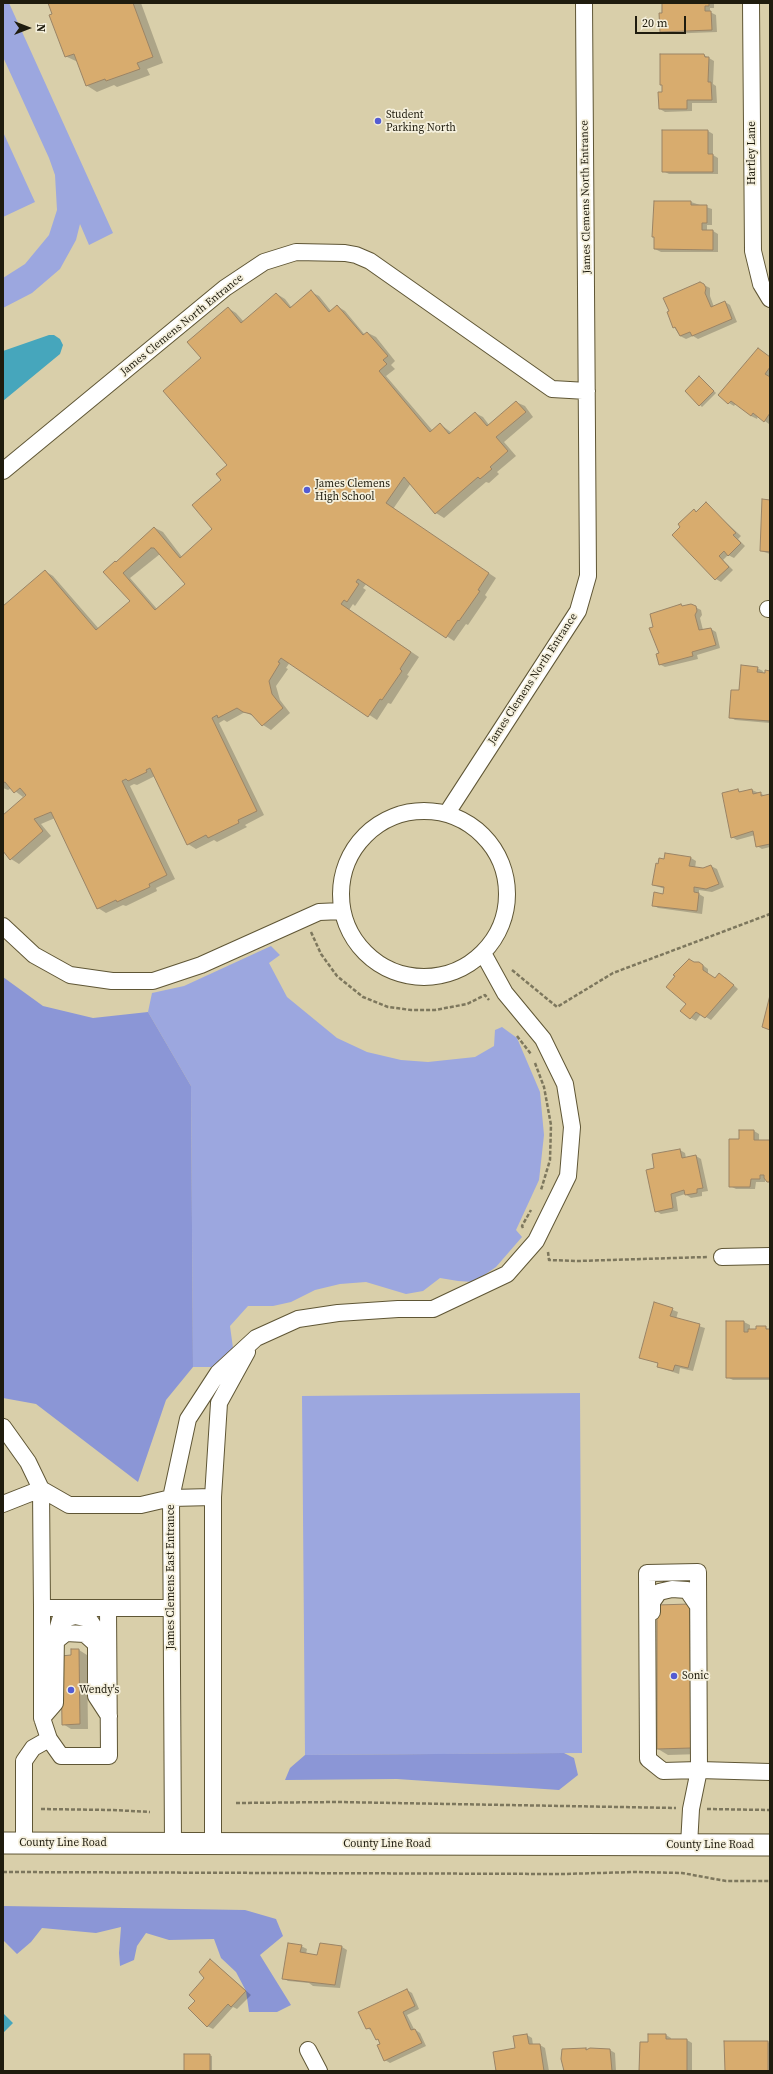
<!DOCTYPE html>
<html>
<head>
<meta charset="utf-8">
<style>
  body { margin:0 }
  #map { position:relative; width:773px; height:2074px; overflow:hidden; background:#d9cfaa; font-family:"Source Serif 4",serif }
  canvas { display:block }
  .frame { position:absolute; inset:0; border:4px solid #1f1c0e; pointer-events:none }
  .north { position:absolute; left:8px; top:8px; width:40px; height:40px; -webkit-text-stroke:3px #f5f0dd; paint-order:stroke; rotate:90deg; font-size:11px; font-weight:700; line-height:16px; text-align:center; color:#1f1c0e }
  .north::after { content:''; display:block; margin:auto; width:14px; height:18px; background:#1f1c0e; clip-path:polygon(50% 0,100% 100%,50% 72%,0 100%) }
  .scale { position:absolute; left:635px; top:16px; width:51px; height:18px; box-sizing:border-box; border:2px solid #1f1c0e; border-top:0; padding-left:5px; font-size:12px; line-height:14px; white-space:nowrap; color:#1f1c0e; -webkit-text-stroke:3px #f5f0dd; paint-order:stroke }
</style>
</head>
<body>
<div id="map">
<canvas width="773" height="2074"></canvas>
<div class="frame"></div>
<div class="north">N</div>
<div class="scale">20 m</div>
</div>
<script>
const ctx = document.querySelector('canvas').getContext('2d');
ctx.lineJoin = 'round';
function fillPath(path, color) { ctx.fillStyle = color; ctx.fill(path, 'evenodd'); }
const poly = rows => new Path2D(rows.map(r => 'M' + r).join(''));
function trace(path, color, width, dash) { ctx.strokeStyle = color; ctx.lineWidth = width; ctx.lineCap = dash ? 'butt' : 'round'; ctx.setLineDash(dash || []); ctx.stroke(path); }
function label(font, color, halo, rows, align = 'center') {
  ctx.font = font + ' "Source Serif 4",serif'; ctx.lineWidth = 3.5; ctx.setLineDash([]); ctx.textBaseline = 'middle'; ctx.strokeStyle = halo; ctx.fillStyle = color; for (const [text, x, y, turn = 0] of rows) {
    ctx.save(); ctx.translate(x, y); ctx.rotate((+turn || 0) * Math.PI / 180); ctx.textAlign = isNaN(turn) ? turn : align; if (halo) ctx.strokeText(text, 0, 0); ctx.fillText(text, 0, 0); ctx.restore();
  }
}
fillPath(poly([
  [3,3,9,3,113,233,89,245,80,224,76,240,60,269,32,293,3,308,3,278,25,264,49,235,57,210,55,175,49,158,3,57],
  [3,132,35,202,3,217],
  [271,946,280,955,269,963,287,997,337,1038,367,1052,401,1060,428,1062,475,1057,494,1046,495,1030,502,1027,517,1038,540,1092,544,1135,539,1180,516,1230,522,1237,496,1267,474,1282,458,1281,440,1278,423,1291,406,1294,366,1282,340,1284,315,1290,291,1302,273,1306,248,1306,230,1326,233,1348,214,1367,193,1367,191,1086,148,1012,152,993,184,986],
  [580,1393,582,1753,305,1755,302,1396]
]), '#9ca7df');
fillPath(poly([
  [3,977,43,1006,93,1018,148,1012,191,1086,193,1367,166,1400,138,1482,36,1404,3,1398],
  [564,1753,574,1758,578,1775,559,1790,397,1779,285,1780,290,1768,305,1755],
  [3,1906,245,1910,276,1919,283,1936,260,1955,291,2005,277,2012,249,2012,246,1991,236,1972,221,1958,214,1939,169,1940,146,1933,137,1946,134,1960,120,1966,119,1953,121,1927,96,1933,42,1928,31,1942,17,1954,3,1940]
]), '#8b96d6');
fillPath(poly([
  [49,335,54,335,60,339,63,345,60,354,3,401,3,351],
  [3,2013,13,2023,3,2033]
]), '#46a6bc');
fillPath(poly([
  [49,3,141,3,163,63,147,69,150,75,117,87,114,85,97,92,86,85,78,62,65,56],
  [662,3,714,3,714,8,710,8,710,12,716,15,717,32,666,34,661,31],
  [704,55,714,61,713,84,716,86,717,103,692,103,692,111,665,112,660,109,663,85],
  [708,131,713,134,713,155,718,158,718,174,669,174,663,171],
  [691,202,712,209,712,225,707,225,707,231,713,231,718,234,718,252,661,252,655,249,655,238,653,237],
  [704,285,710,288,710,296,714,307,725,302,730,305,737,322,698,339,693,336,686,339,680,336,674,327],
  [311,292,319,296,331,311,337,306,345,311,365,335,368,333,376,337,395,361,391,365,395,369,386,376,433,431,440,424,452,433,475,413,483,417,489,425,516,402,525,406,533,417,504,442,516,456,497,472,499,474,489,483,486,482,444,518,436,513,411,483,393,509,496,578,485,595,487,597,468,625,466,624,454,641,367,583,363,588,366,590,355,606,353,604,349,610,419,657,407,675,409,676,391,704,388,703,377,720,290,662,286,668,288,669,276,686,280,700,290,713,271,730,263,725,255,717,245,712,227,722,224,720,219,723,264,815,245,825,247,827,217,842,214,840,196,849,188,844,155,776,137,785,134,784,130,786,175,879,156,888,157,891,126,906,123,905,106,913,98,908,55,818,41,824,51,836,19,864,11,859,3,850,3,817,31,792,29,791,23,797,11,788,8,790,3,788,3,607,45,571,53,576,99,629,131,601,117,563,155,528,163,532,182,557,214,529,223,480,228,465,202,358,228,308,236,313,244,322,277,294,285,299,292,308],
  [160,554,186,584,157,609,130,578],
  [770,357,770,423,769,424,758,416,757,419,751,416,736,403,734,406,729,403],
  [699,377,716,393,702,407,686,391],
  [770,501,770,554,761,551],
  [706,504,741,536,738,539,745,546,734,558,728,555,723,560,733,570,721,582,716,579,694,510,698,512],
  [681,605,683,607,691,605,701,610,702,615,700,618,703,630,711,629,716,632,720,648,697,655,698,659,665,667,659,664,660,654],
  [757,668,763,671,762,674,770,672,770,723,735,720,730,717,740,691],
  [738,790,742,793,752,790,766,796,770,795,770,847,762,849,757,846,755,835,737,840,732,837],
  [666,854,691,858,696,861,695,868,703,869,711,866,717,869,724,887,712,892,699,890,699,894,704,897,702,914,658,908,653,905,664,895,665,889,653,885,659,865,664,860],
  [694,963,699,963,704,966,708,969,708,974,715,979,725,977,738,989,711,1020,701,1014,696,1021,691,1018,688,1004],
  [754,1131,759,1134,759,1141,770,1141,770,1182,765,1176,765,1182,756,1182,755,1189,736,1189,730,1186,740,1140],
  [680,1150,685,1153,686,1158,696,1156,701,1159,708,1191,702,1192,702,1196,691,1198,685,1194,676,1197,678,1211,661,1214,656,1211,655,1168],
  [655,1303,678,1312,676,1319,705,1328,693,1371,680,1368,679,1374,664,1369,659,1366,659,1364,640,1357],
  [727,1322,744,1322,750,1325,750,1330,757,1330,757,1327,770,1329,770,1380,733,1380,727,1377],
  [690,1605,701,1754,668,1755,658,1749],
  [79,1650,87,1655,88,1729,71,1729,63,1724,72,1656],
  [301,1946,307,1949,306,1954,318,1956,342,1947,347,1950,340,1988,313,1986,309,1983,288,1981,283,1978],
  [211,1960,251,1995,237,2009,233,2007,213,2029,207,2026,196,2001],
  [407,1990,412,1993,419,2009,407,2015,414,2029,420,2033,426,2046,390,2063,385,2060,380,2041,372,2031,367,2028],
  [527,2035,532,2038,533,2045,540,2045,545,2048,549,2071,497,2071],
  [666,2035,671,2038,671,2040,687,2040,692,2043,692,2071,640,2071,649,2043],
  [767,2042,770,2043,770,2071,726,2071],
  [610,2050,615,2053,616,2071,564,2071],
  [209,2055,212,2056,212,2071,185,2071]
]), '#0003');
const building = poly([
  [48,3,133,3,153,57,137,63,140,69,106,81,105,79,86,86,74,54,65,57,49,15,52,14,48,3],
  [662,3,709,3,709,6,705,6,705,11,711,11,712,30,660,32,659,13,662,13,662,3],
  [660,54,704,54,705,57,709,57,708,82,711,82,712,100,687,100,687,109,659,109,658,92,662,92,662,85,660,85,660,54],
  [662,130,708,130,708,154,713,154,713,172,662,172,662,130],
  [654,201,691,201,691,205,707,205,707,223,702,223,702,230,713,230,713,250,654,249,654,237,652,237,654,201],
  [700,282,704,284,706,288,705,293,711,307,725,301,732,319,692,336,690,332,680,336,675,327,673,328,667,312,669,311,663,298,700,282],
  [311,290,329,312,337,305,363,335,367,332,388,356,383,360,387,364,379,371,430,432,440,423,449,434,475,412,487,426,516,401,526,412,496,437,508,451,490,467,492,469,480,479,478,477,435,514,404,477,386,503,489,573,478,590,480,591,459,621,458,620,446,638,358,579,356,582,359,584,347,602,344,600,341,604,411,652,400,669,402,671,382,700,380,699,368,717,281,658,278,662,280,663,269,681,272,694,283,708,262,726,251,714,243,712,237,708,218,718,217,715,212,718,257,811,238,820,239,823,208,838,206,835,187,845,150,768,146,770,147,772,128,781,126,779,122,781,167,875,149,884,150,887,117,902,116,900,97,909,51,812,34,819,43,831,10,860,3,851,3,815,26,795,20,788,14,793,5,782,3,783,3,606,45,570,96,630,130,601,103,572,115,561,116,562,154,527,180,558,212,529,192,505,221,480,216,474,227,465,163,391,201,358,187,342,228,307,241,323,276,293,290,308,311,290],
  [151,548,154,548,185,584,155,610,123,573,151,548],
  [758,348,770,357,770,367,765,374,770,377,770,413,764,422,753,413,751,416,731,401,728,404,718,395,758,348],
  [699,376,714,391,699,406,685,391,699,376],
  [762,499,770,500,770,552,760,551,762,499],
  [706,502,736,533,733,535,741,543,728,556,724,551,719,556,729,567,715,580,672,535,680,527,678,524,694,509,696,512,706,502],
  [681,604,682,606,691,604,696,606,697,611,695,615,699,630,711,628,716,645,692,652,693,656,659,665,656,654,659,653,649,628,653,627,650,614,681,604],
  [741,665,758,667,757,672,765,673,765,670,770,671,770,721,729,718,731,690,739,690,741,665],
  [738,789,739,792,752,789,753,794,761,792,761,796,770,794,770,844,756,847,753,831,731,838,722,793,738,789],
  [665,853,691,857,689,866,703,868,711,865,719,884,706,889,694,887,694,892,699,893,697,911,652,906,654,892,663,894,664,887,652,885,656,863,658,864,659,858,664,859,665,853],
  [689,959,694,962,699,962,703,965,703,970,715,978,719,973,734,985,705,1018,696,1012,690,1019,680,1011,686,1004,666,987,675,976,673,975,689,959],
  [770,995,770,1030,762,1027,770,995],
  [739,1130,754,1130,754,1140,770,1140,770,1182,767,1182,764,1178,764,1175,760,1175,760,1179,751,1179,750,1187,729,1187,729,1139,739,1139,739,1130],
  [680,1149,682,1158,696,1155,703,1188,697,1189,697,1193,685,1195,684,1190,671,1194,673,1208,655,1212,646,1170,654,1168,652,1154,680,1149],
  [654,1302,673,1308,670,1316,700,1324,688,1368,675,1365,673,1371,657,1367,658,1363,639,1358,654,1302],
  [726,1321,744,1321,744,1332,748,1332,748,1329,756,1329,756,1326,766,1326,766,1329,770,1329,770,1378,726,1378,726,1321],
  [690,1604,691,1748,657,1749,657,1605,690,1604],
  [71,1649,79,1649,80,1724,62,1725,61,1656,71,1655,71,1649],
  [288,1943,302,1945,300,1952,317,1955,320,1943,342,1946,335,1985,282,1979,288,1943],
  [210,1959,246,1991,231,2007,228,2004,207,2027,188,2008,195,2001,189,1995,204,1978,199,1972,210,1959],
  [407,1989,415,2006,403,2012,411,2030,415,2029,422,2043,384,2061,377,2045,380,2044,378,2039,376,2040,370,2028,366,2029,358,2012,407,1989],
  [527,2034,529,2044,540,2044,544,2071,496,2071,493,2052,515,2048,513,2036,527,2034],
  [648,2034,666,2034,666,2039,687,2039,687,2071,639,2071,640,2042,648,2042,648,2034],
  [724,2041,768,2041,768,2071,725,2071,724,2041],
  [586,2048,586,2050,590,2048,610,2049,612,2071,564,2071,561,2059,562,2049,586,2048],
  [184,2054,210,2054,210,2071,184,2071,184,2054]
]);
fillPath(building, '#d8ac6e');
trace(building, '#9a8466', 1);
const minor = poly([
  [751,3,753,251,761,284,770,299],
  [3,471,225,288,264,262,296,252,345,253,356,255,370,261,552,389,587,391],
  [768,609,770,609],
  '341 894a83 83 0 1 1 166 0a83 83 0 1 1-166 0Z',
  [447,813,578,611,588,576,584,3],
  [3,926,34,955,70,975,112,981,153,981,201,965,319,912,342,911],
  [722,1257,770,1256],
  [3,1427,28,1462,41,1489,3,1504],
  [42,1608,108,1608,109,1756,61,1756,49,1739,42,1718,42,1608],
  [42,1608,41,1489,69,1505,141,1505,171,1498,213,1497],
  [108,1608,171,1608],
  [652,1612,652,1602,659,1592,672,1589,687,1590,698,1606],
  [56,1641,66,1633,85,1634,96,1644],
  [42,1718,55,1703,56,1634,60,1620,75,1616,89,1619,96,1630,96,1696,109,1716],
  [24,1843,24,1761,33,1748,49,1739],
  [173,1843,171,1498,188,1419,218,1373,256,1338,298,1319,338,1313,398,1309,433,1309,507,1274,536,1241,568,1176,572,1127,565,1084,543,1039,505,993,483,953],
  [213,1843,213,1497,219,1403,247,1352],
  [689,1845,691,1809,699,1770,698,1572,647,1573,648,1759,663,1771,699,1770,770,1772],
  [308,2050,319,2071]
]);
const major = poly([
  [3,1843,770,1845]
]);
trace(minor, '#5f5635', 18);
trace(major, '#5f5635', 23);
trace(poly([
  [311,932,321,954,337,976,363,997,388,1007,411,1010,435,1010,467,1004,485,995,489,1000],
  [512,970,557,1007,613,973,770,914],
  [517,1036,531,1054],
  [535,1063,544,1087,551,1125,550,1160,541,1190],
  [523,1228,522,1226,531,1210],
  [548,1252,549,1260,577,1261,707,1257],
  [236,1803,338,1802,676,1808],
  [41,1809,113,1810,150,1812],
  [707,1809,770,1810],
  [3,1872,563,1874,635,1872,682,1873,726,1881,770,1881]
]), '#7d775d', 2.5, [4, 2]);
trace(minor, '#fff', 16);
trace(major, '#fff', 21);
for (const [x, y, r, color] of [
  [378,121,4,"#545cd3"],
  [307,490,4,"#545cd3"],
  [674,1676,4,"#545cd3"],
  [71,1690,4,"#545cd3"]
]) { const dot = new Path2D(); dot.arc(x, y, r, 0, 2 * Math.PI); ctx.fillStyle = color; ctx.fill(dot); trace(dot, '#f5f0dd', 1.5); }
label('11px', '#1f1c0e', '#f5f0dd', [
  ["Student",386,115],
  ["Parking North",386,128],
  ["James Clemens",315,484],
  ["High School",315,497],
  ["Sonic",682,1676],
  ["Wendy's",79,1690]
], 'left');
label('11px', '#1f1c0e', '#f5f0dd', [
  ["Hartley Lane",752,153,-90],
  ["James Clemens North Entrance",586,197,-91],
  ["James Clemens North Entrance",182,325,-39],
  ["James Clemens North Entrance",533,679,-57],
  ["James Clemens East Entrance",171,1577,-90],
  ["County Line Road",63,1843],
  ["County Line Road",387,1844],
  ["County Line Road",710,1845]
]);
</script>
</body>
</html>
